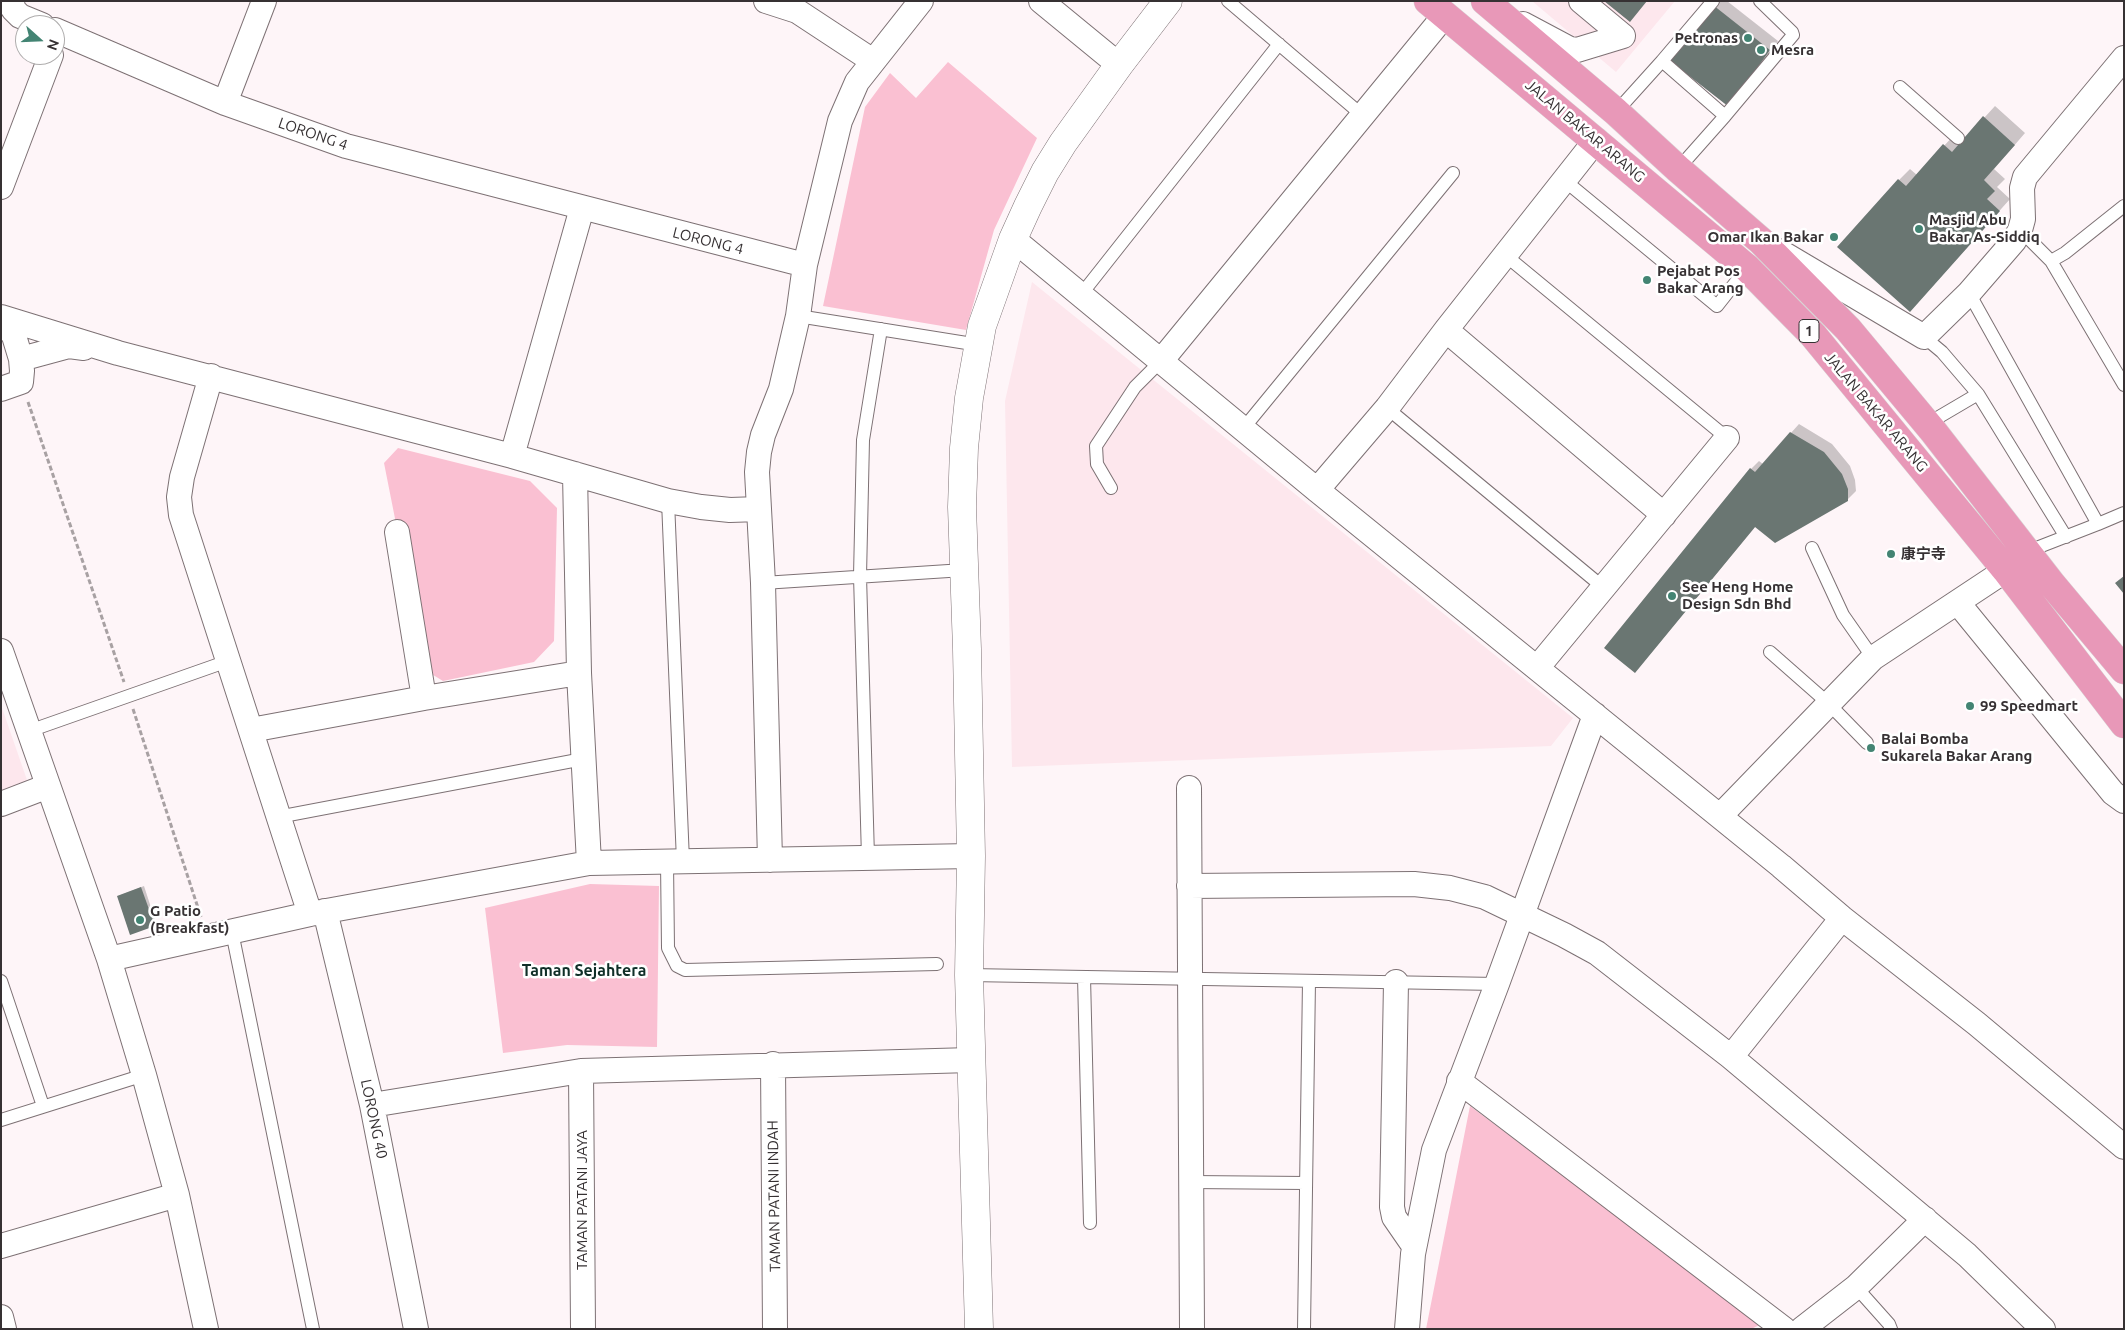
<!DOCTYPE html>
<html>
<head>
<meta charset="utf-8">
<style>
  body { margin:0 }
  #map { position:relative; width:2125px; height:1330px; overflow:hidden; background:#fef5f8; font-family:Ubuntu,sans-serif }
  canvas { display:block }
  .frame { position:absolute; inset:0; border:2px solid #363133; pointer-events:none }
  .north { position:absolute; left:15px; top:15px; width:50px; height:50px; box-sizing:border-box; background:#fff; border:1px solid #afadad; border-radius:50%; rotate:110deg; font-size:14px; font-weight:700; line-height:20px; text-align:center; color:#363133 }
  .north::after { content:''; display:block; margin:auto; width:18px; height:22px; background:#438473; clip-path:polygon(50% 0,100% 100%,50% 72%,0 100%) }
</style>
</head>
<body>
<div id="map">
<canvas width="2125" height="1330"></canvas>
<div class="frame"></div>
<div class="north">N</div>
</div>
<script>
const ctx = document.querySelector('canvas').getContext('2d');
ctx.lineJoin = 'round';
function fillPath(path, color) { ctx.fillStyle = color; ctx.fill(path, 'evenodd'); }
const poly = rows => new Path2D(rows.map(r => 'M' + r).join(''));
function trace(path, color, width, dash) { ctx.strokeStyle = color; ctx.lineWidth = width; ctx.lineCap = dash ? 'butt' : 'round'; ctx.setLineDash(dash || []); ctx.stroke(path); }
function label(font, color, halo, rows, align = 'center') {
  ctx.font = font + ' Ubuntu,"Noto Sans SC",sans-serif'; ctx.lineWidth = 5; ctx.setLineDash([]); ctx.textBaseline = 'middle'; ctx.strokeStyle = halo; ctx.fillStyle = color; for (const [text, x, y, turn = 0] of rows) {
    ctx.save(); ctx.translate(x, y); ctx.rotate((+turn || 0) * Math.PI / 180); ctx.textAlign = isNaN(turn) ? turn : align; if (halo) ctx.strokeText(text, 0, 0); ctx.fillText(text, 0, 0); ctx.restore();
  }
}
fillPath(poly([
  [1532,1,1675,1,1616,72],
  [1032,282,1573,718,1551,746,1012,767,1005,401],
  [1,705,28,783,1,795]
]), '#fde7ed');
fillPath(poly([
  [948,62,1037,138,994,230,966,330,823,306,865,107,890,73,916,98],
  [398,448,530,481,557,508,554,641,534,662,443,681,425,670,384,463],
  [590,884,659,886,657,1047,567,1045,503,1053,485,908],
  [1470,1106,1762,1324,1751,1329,1426,1329]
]), '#fac0d2');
fillPath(poly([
  [1718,1,1727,1,1778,41,1737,97,1714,6],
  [1995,106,2025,133,1994,169,2005,179,1997,187,2010,199,1921,299,1899,180,1910,169,1917,175,1955,134,1963,141],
  [1799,424,1832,444,1850,466,1855,480,1856,491,1847,500,1756,526,1635,672,1606,648,1751,469,1759,461,1763,464],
  [144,886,156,923,154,925,118,896]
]), '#0003');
fillPath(poly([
  [1604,1,1647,1,1630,22],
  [1713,5,1770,50,1729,107,1670,61],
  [1983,116,2015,145,1984,180,1995,191,1987,199,2000,211,1910,312,1837,247,1898,179,1906,186,1943,144,1952,152],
  [1790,432,1824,452,1842,474,1848,489,1848,501,1775,543,1755,527,1635,673,1604,648,1750,468,1755,472],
  [2124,576,2124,594,2115,583],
  [141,887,155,926,130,935,117,896]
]), '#6a7672');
const service = poly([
  [1228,1,1362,115],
  [1662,61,1713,1],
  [1900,87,1958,138],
  [1616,112,1662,61,1725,116,1678,169],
  [1725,116,1793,35,1792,32,1760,1],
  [1564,180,1717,306,1747,268],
  [2020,230,2051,261,2124,385],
  [1505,255,1727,438],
  [2051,261,2065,253,2124,206],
  [1969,293,2098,524,2026,552],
  [1080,296,1279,44],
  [798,316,979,345],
  [1924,337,1942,352,1978,394,2066,537],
  [1387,408,1604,588],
  [1927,424,1978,394],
  [1243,429,1453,173],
  [1111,488,1097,464,1096,446,1135,387,1161,361],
  [668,501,683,861],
  [2098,524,2124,513],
  [1812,548,1843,615,1873,658],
  [763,583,964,570],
  [1770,652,1828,703,1867,743],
  [29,731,228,661],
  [278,817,583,759],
  [868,857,860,576,863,440,881,329],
  [667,862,668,948,677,966,685,970,937,964],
  [232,932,313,1329],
  [969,975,1497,984],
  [1084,977,1090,1223],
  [1,981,43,1106],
  [1,1120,144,1075],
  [1191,1182,1306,1183],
  [1856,1287,1889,1324,1891,1329],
  [1304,1329,1309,981]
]);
const minor = poly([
  [12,1,13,9,20,16,42,25],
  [766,1,797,11,873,61],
  [1041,1,1119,65],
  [1581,1,1623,36],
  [1523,24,1570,49,1577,50,1623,36],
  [55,30,225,103,346,146,805,265],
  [225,103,264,1],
  [1,187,51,55],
  [1013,239,1317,490,1781,866,1842,918,1977,1024,2124,1147],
  [1779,251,1924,337,1969,293,2014,241,2020,230,2023,219,2022,188,2025,177,2124,58],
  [1,317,118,353,512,456,668,501,701,507,730,510,759,509],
  [1,317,14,336,21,359,22,371,21,382,1,389],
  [1446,330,1664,515],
  [21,359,69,346,84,348],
  [1161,361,1445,15],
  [211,376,182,477,179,497,181,515,310,914],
  [512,456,582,208],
  [575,474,579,673,589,863],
  [1317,490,1387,408,1446,330,1596,140],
  [397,532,424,698],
  [1958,603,2113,793,2124,801],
  [1,651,109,959,144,1075,177,1195,206,1329],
  [1537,668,1727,438],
  [251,730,424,698,579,673],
  [1189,788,1192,1329],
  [1,804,48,786],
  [1720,816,1873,658,2006,570],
  [770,860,763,583,757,472,759,452,763,435,781,389,798,316,805,265,840,121,857,82,921,1],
  [1189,886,1414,884,1450,888,1485,897,1564,935,1597,953,1731,1057,1967,1255,2043,1329],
  [325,911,372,1105,416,1329],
  [109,959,310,914,589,863,971,856],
  [1396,982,1392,1207,1394,1217,1414,1246],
  [1731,1057,1842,918],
  [773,1064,775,1329],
  [581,1071,583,1329],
  [1459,1081,1784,1329],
  [372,1105,581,1071,971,1060],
  [1,1246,177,1195],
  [1,1317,4,1329],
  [1407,1329,1413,1254,1434,1150,1497,984,1595,715],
  [1802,1329,1856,1287,1925,1219]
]);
const tertiary = poly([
  [979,1329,969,975,971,856,967,649,962,507,964,448,969,398,982,326,1013,239,1028,206,1045,172,1063,143,1119,65,1168,1]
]);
const primary = poly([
  [1428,1,1747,268,1813,335,2006,570,2124,724],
  [1485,1,1616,112,1678,169,1761,241,1848,329,1933,431,2051,583,2124,670]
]);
trace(service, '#7d7174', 14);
trace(minor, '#7d7174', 26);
trace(tertiary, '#7d7174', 29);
trace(primary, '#d7d6d6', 29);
trace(poly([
  [28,402,124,682],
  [133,709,201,917]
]), '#a8a1a3', 3, [5, 2.5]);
trace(service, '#fff', 12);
trace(minor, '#fff', 24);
trace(tertiary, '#fff', 28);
trace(primary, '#e898b8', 28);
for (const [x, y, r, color] of [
  [1748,38,5,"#438473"],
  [1761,50,5,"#438473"],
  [1919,229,5,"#438473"],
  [1834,237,5,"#438473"],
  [1647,280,5,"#438473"],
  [1891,554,5,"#438473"],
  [1672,596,5,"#438473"],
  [1970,706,5,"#438473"],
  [1871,748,5,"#438473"],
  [140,920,5,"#438473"]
]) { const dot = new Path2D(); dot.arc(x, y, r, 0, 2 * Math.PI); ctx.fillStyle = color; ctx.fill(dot); trace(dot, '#fff', 2); }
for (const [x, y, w] of [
  [1809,331,20]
]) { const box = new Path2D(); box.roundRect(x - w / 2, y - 11.5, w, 23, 4); ctx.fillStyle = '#fff'; ctx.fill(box); trace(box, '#363133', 1); }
label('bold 14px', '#363133', null, [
  ["1",1809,331]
]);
label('bold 15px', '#363133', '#fff', [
  ["Petronas",1738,38,"right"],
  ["Mesra",1771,50],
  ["Masjid Abu",1929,220],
  ["Bakar As-Siddiq",1929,237],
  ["Omar Ikan Bakar",1824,237,"right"],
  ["Pejabat Pos",1657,271],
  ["Bakar Arang",1657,288],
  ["康宁寺",1901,554],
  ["See Heng Home",1682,587],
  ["Design Sdn Bhd",1682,604],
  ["99 Speedmart",1980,706],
  ["Balai Bomba",1881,739],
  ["Sukarela Bakar Arang",1881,756],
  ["G Patio",150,911],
  ["(Breakfast)",150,928]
], 'left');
label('15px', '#363133', '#fff', [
  ["JALAN BAKAR ARANG",1585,131,40],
  ["LORONG 4",313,134,19],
  ["LORONG 4",708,241,14],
  ["JALAN BAKAR ARANG",1876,412,50],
  ["LORONG 40",374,1119,78],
  ["TAMAN PATANI INDAH",774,1196,-91],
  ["TAMAN PATANI JAYA",582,1200,-90]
]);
label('bold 16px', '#102f28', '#fff', [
  ["Taman Sejahtera",584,971]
]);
</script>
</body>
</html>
